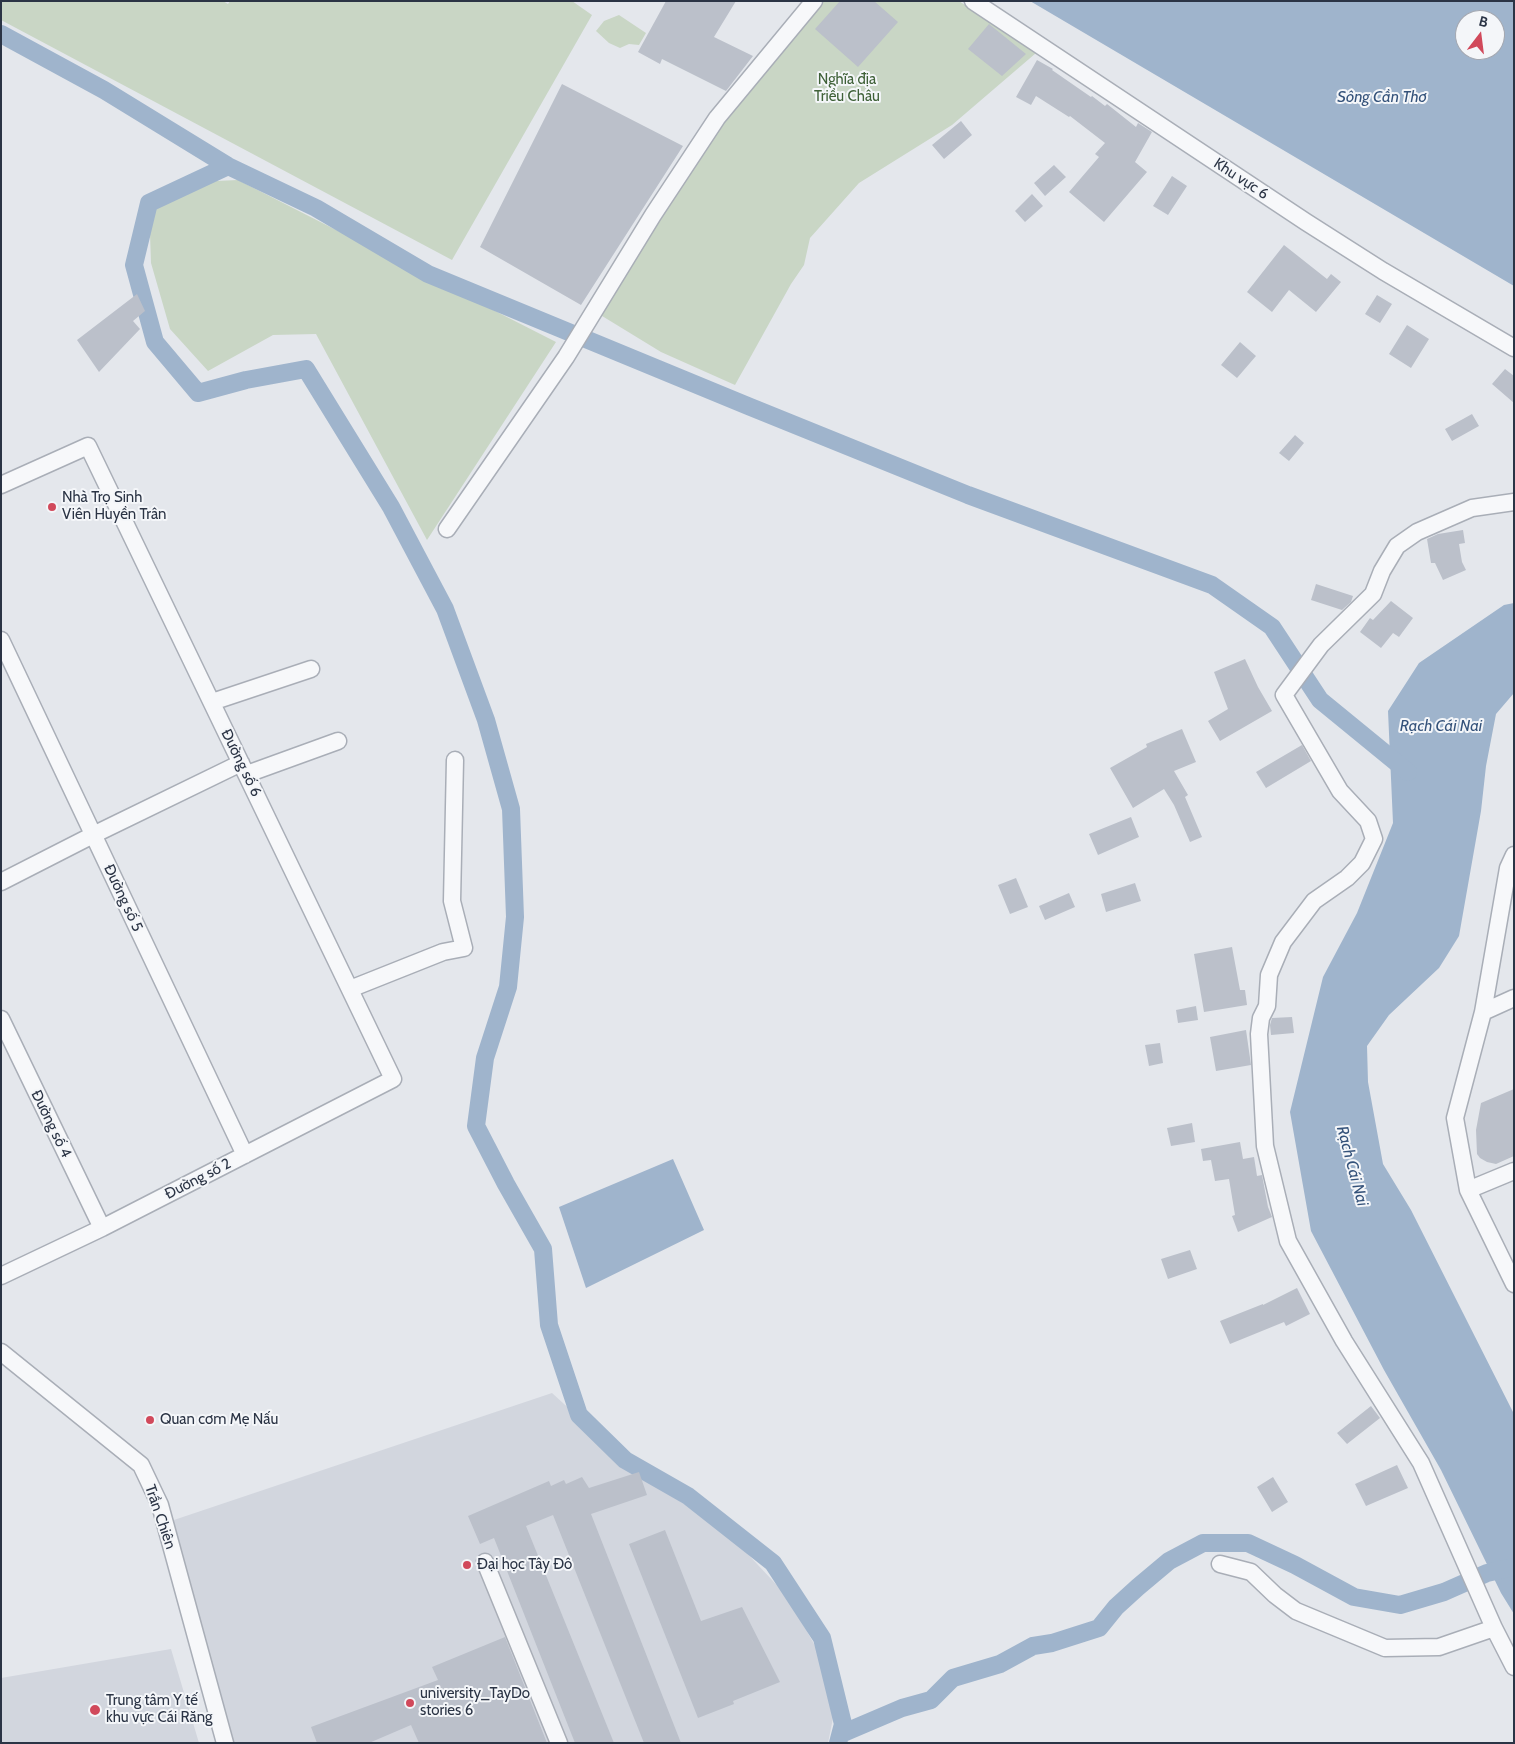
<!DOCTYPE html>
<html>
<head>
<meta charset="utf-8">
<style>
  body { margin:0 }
  #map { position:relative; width:1515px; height:1744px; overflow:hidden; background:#e4e7ec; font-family:Cabin,sans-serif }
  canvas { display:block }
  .frame { position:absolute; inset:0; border:2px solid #2b3445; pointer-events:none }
  .north { position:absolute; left:1455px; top:10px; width:50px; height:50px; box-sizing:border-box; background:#f4f6f9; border:1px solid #a4a8b1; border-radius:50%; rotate:15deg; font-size:14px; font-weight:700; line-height:20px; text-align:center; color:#2b3445 }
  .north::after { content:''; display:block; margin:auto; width:18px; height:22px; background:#d1495b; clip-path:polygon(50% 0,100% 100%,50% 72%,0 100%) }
</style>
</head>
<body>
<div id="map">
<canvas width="1515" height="1744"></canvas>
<div class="frame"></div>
<div class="north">B</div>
</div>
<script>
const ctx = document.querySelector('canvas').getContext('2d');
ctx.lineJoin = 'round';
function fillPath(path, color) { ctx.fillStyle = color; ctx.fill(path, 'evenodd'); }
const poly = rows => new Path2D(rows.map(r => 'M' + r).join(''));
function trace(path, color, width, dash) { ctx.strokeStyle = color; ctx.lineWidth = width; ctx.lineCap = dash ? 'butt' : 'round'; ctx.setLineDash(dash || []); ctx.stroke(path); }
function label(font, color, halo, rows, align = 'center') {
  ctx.font = font + ' Cabin,sans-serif'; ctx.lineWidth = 4; ctx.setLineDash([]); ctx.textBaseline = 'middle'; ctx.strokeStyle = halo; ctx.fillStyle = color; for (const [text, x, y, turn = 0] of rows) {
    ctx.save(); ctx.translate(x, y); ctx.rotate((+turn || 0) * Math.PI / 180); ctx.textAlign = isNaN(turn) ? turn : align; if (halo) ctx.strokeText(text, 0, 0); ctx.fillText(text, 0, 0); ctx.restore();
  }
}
fillPath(poly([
  [552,1393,644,1477,729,1534,787,1596,818,1651,834,1713,828,1743,225,1743,165,1523],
  [171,1649,199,1743,1,1743,1,1678]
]), '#d2d6de');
fillPath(poly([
  [1,1,223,1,228,4,230,1,572,1,592,15,452,260,1,20],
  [807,1,959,1,1036,53,952,125,859,183,810,238,804,265,791,284,735,385,661,352,589,308],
  [619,15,646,33,639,45,629,44,620,48,609,43,596,31,604,21],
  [238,180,556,342,427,540,316,334,273,335,208,371,170,329,151,263,150,234,154,210,187,192,216,181]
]), '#c9d6c5');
fillPath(poly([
  [1030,1,1514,1,1514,286],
  [1465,20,1495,20,1495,50,1465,50],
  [1514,603,1514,693,1496,714,1486,766,1481,811,1459,936,1439,968,1389,1015,1367,1046,1368,1082,1383,1164,1411,1210,1514,1414,1514,1614,1501,1593,1441,1470,1384,1370,1311,1231,1290,1112,1323,977,1357,913,1393,823,1388,711,1419,663,1504,605],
  [673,1159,704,1230,586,1288,559,1207]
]), '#9fb4cc');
trace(poly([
  [1,34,104,90,228,166,316,208,428,274,748,406,968,495,1212,585,1272,627,1320,700,1408,772],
  [228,166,149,203,134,265,155,342,198,393,246,380,306,369,391,507,445,609,486,720,511,809,515,917,508,987,485,1058,476,1126,506,1184,543,1249,549,1325,579,1415,625,1460,688,1496,773,1563,822,1638,843,1724,838,1743],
  [841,1734,902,1708,931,1700,953,1678,1000,1664,1033,1646,1052,1643,1099,1628,1116,1607,1138,1587,1169,1561,1203,1543,1248,1543,1295,1565,1354,1597,1400,1605,1444,1592,1487,1573,1514,1567]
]), '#9fb4cc', 18);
fillPath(poly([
  [666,1,736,1,714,37,753,56,726,91,662,59,660,64,638,52],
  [840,1,874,1,898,22,858,67,815,29],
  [989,24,1026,54,1002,76,968,49],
  [1037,60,1053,69,1052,70,1091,97,1092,96,1105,106,1107,104,1136,127,1138,123,1152,132,1135,162,1147,172,1104,222,1069,192,1099,157,1095,154,1105,143,1070,116,1069,117,1036,96,1031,105,1016,97],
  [562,84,683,146,581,305,480,247],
  [961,121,972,135,944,159,932,145],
  [1054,165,1066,177,1045,196,1034,183],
  [1172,176,1187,186,1168,215,1153,206],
  [1032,194,1043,206,1025,222,1015,211],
  [1284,245,1327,279,1331,274,1341,282,1316,312,1289,290,1272,312,1247,292],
  [137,294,145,311,133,321,140,329,99,372,77,340],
  [1377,295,1392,304,1380,323,1365,314],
  [1407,325,1429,339,1411,368,1389,354],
  [1240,342,1256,356,1237,378,1221,365],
  [1505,369,1514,376,1514,403,1492,384],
  [1472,414,1479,426,1452,441,1445,429],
  [1295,435,1304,443,1289,461,1279,453],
  [1463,530,1465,543,1459,544,1462,562,1466,570,1443,580,1435,563,1431,563,1427,539,1438,534],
  [1316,584,1353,596,1351,602,1342,610,1311,600],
  [1391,601,1413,618,1399,637,1393,633,1381,648,1360,632,1370,618,1373,620],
  [1245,659,1258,687,1272,711,1220,741,1208,721,1228,709,1214,672],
  [1182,729,1196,762,1174,771,1188,795,1185,797,1202,837,1190,842,1174,805,1164,789,1133,808,1110,768,1147,747,1146,744],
  [1302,745,1311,761,1266,788,1256,772],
  [1131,817,1139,837,1098,855,1089,834],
  [1016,878,1028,907,1010,914,998,885],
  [1135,883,1141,901,1106,912,1101,894],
  [1069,893,1075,907,1045,920,1039,906],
  [1232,947,1240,990,1245,990,1247,1005,1204,1012,1194,954],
  [1196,1006,1198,1020,1178,1023,1176,1010],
  [1292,1017,1294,1033,1271,1035,1270,1025,1272,1018],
  [1246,1030,1251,1065,1216,1071,1210,1037],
  [1160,1043,1163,1063,1149,1066,1145,1045],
  [1514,1089,1514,1156,1496,1164,1487,1162,1480,1158,1477,1154,1476,1130,1481,1103],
  [1192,1123,1195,1142,1171,1146,1167,1128],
  [1240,1142,1243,1159,1254,1157,1257,1176,1262,1175,1268,1207,1272,1217,1238,1232,1232,1216,1235,1215,1229,1179,1215,1181,1211,1160,1203,1161,1201,1149],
  [1190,1250,1197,1269,1168,1279,1161,1259],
  [1297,1288,1310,1314,1286,1326,1284,1322,1230,1344,1220,1321,1263,1304,1263,1305],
  [1371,1406,1380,1418,1347,1444,1337,1433],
  [1397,1465,1408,1488,1366,1506,1355,1484],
  [639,1472,647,1495,591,1514,681,1743,644,1743,553,1515,526,1526,614,1743,575,1743,494,1538,480,1544,468,1516,549,1481,551,1486,564,1480,566,1484,582,1477,589,1488],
  [1273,1477,1288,1502,1272,1512,1257,1487],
  [665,1530,701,1621,742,1607,780,1682,733,1701,734,1704,698,1718,629,1544],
  [505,1637,547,1743,419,1743,411,1725,369,1743,317,1743,311,1727,438,1680,432,1667]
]), '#bbc0ca');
const minor = poly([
  [973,1,1306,222,1383,271,1514,348],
  [1,485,88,446,393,1079,102,1228,1,1276],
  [1514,502,1472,508,1417,532,1397,546,1382,571,1373,594,1321,645,1284,695,1340,791,1368,821,1374,839,1362,863,1347,878,1314,901,1283,942,1269,975,1267,1006,1261,1018,1259,1034,1265,1146,1288,1241,1344,1341,1421,1463,1494,1628,1514,1667],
  [447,529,566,357,653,215,717,118,814,1],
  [1,640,245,1155],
  [212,702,311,669],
  [247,774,338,741],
  [1514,855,1508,868,1483,1012,1455,1118,1468,1190,1514,1284],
  [1,882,93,835,241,763],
  [350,989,443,952,464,948,452,901,455,760],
  [1483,1012,1514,998],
  [1,1019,102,1228],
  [1468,1190,1514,1171],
  [1,1352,141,1465,160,1505,225,1743],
  [485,1562,559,1743],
  [1220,1564,1251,1572,1275,1595,1296,1611,1385,1648,1439,1647,1494,1628]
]);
trace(minor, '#a9aeb7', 19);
trace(minor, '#f7f8fa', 16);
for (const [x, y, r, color] of [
  [52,507,5,"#d1495b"],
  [150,1420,5,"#d1495b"],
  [467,1565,5,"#d1495b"],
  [410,1703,5,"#d1495b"],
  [95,1710,6,"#d1495b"]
]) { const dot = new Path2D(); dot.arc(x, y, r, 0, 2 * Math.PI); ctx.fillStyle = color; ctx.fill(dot); trace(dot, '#f4f6f9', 2); }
label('15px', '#3f6138', '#f4f6f9', [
  ["Nghĩa địa",847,80],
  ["Triều Châu",847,97]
]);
label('15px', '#2b3445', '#f4f6f9', [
  ["Khu vực 6",1241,179,33],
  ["Đường số 6",241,763,64],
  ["Đường số 5",123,898,65],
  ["Đường số 4",51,1124,64],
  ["Đường số 2",198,1179,-27],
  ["Trần Chiên",160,1517,71]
]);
label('15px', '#2b3445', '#f4f6f9', [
  ["Nhà Trọ Sinh",62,498],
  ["Viên Huyền Trân",62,515],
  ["Quan cơm Mẹ Nấu",160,1420],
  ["Đại học Tây Đô",477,1565],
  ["university_TayDo",420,1694],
  ["stories 6",420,1711],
  ["Trung tâm Y tế",106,1701],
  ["khu vực Cái Răng",106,1718]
], 'left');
label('italic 16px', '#34527a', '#f4f6f9', [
  ["Sông Cần Thơ",1382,97],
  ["Rạch Cái Nai",1441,726],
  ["Rạch Cái Nai",1352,1166,75]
]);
</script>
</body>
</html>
